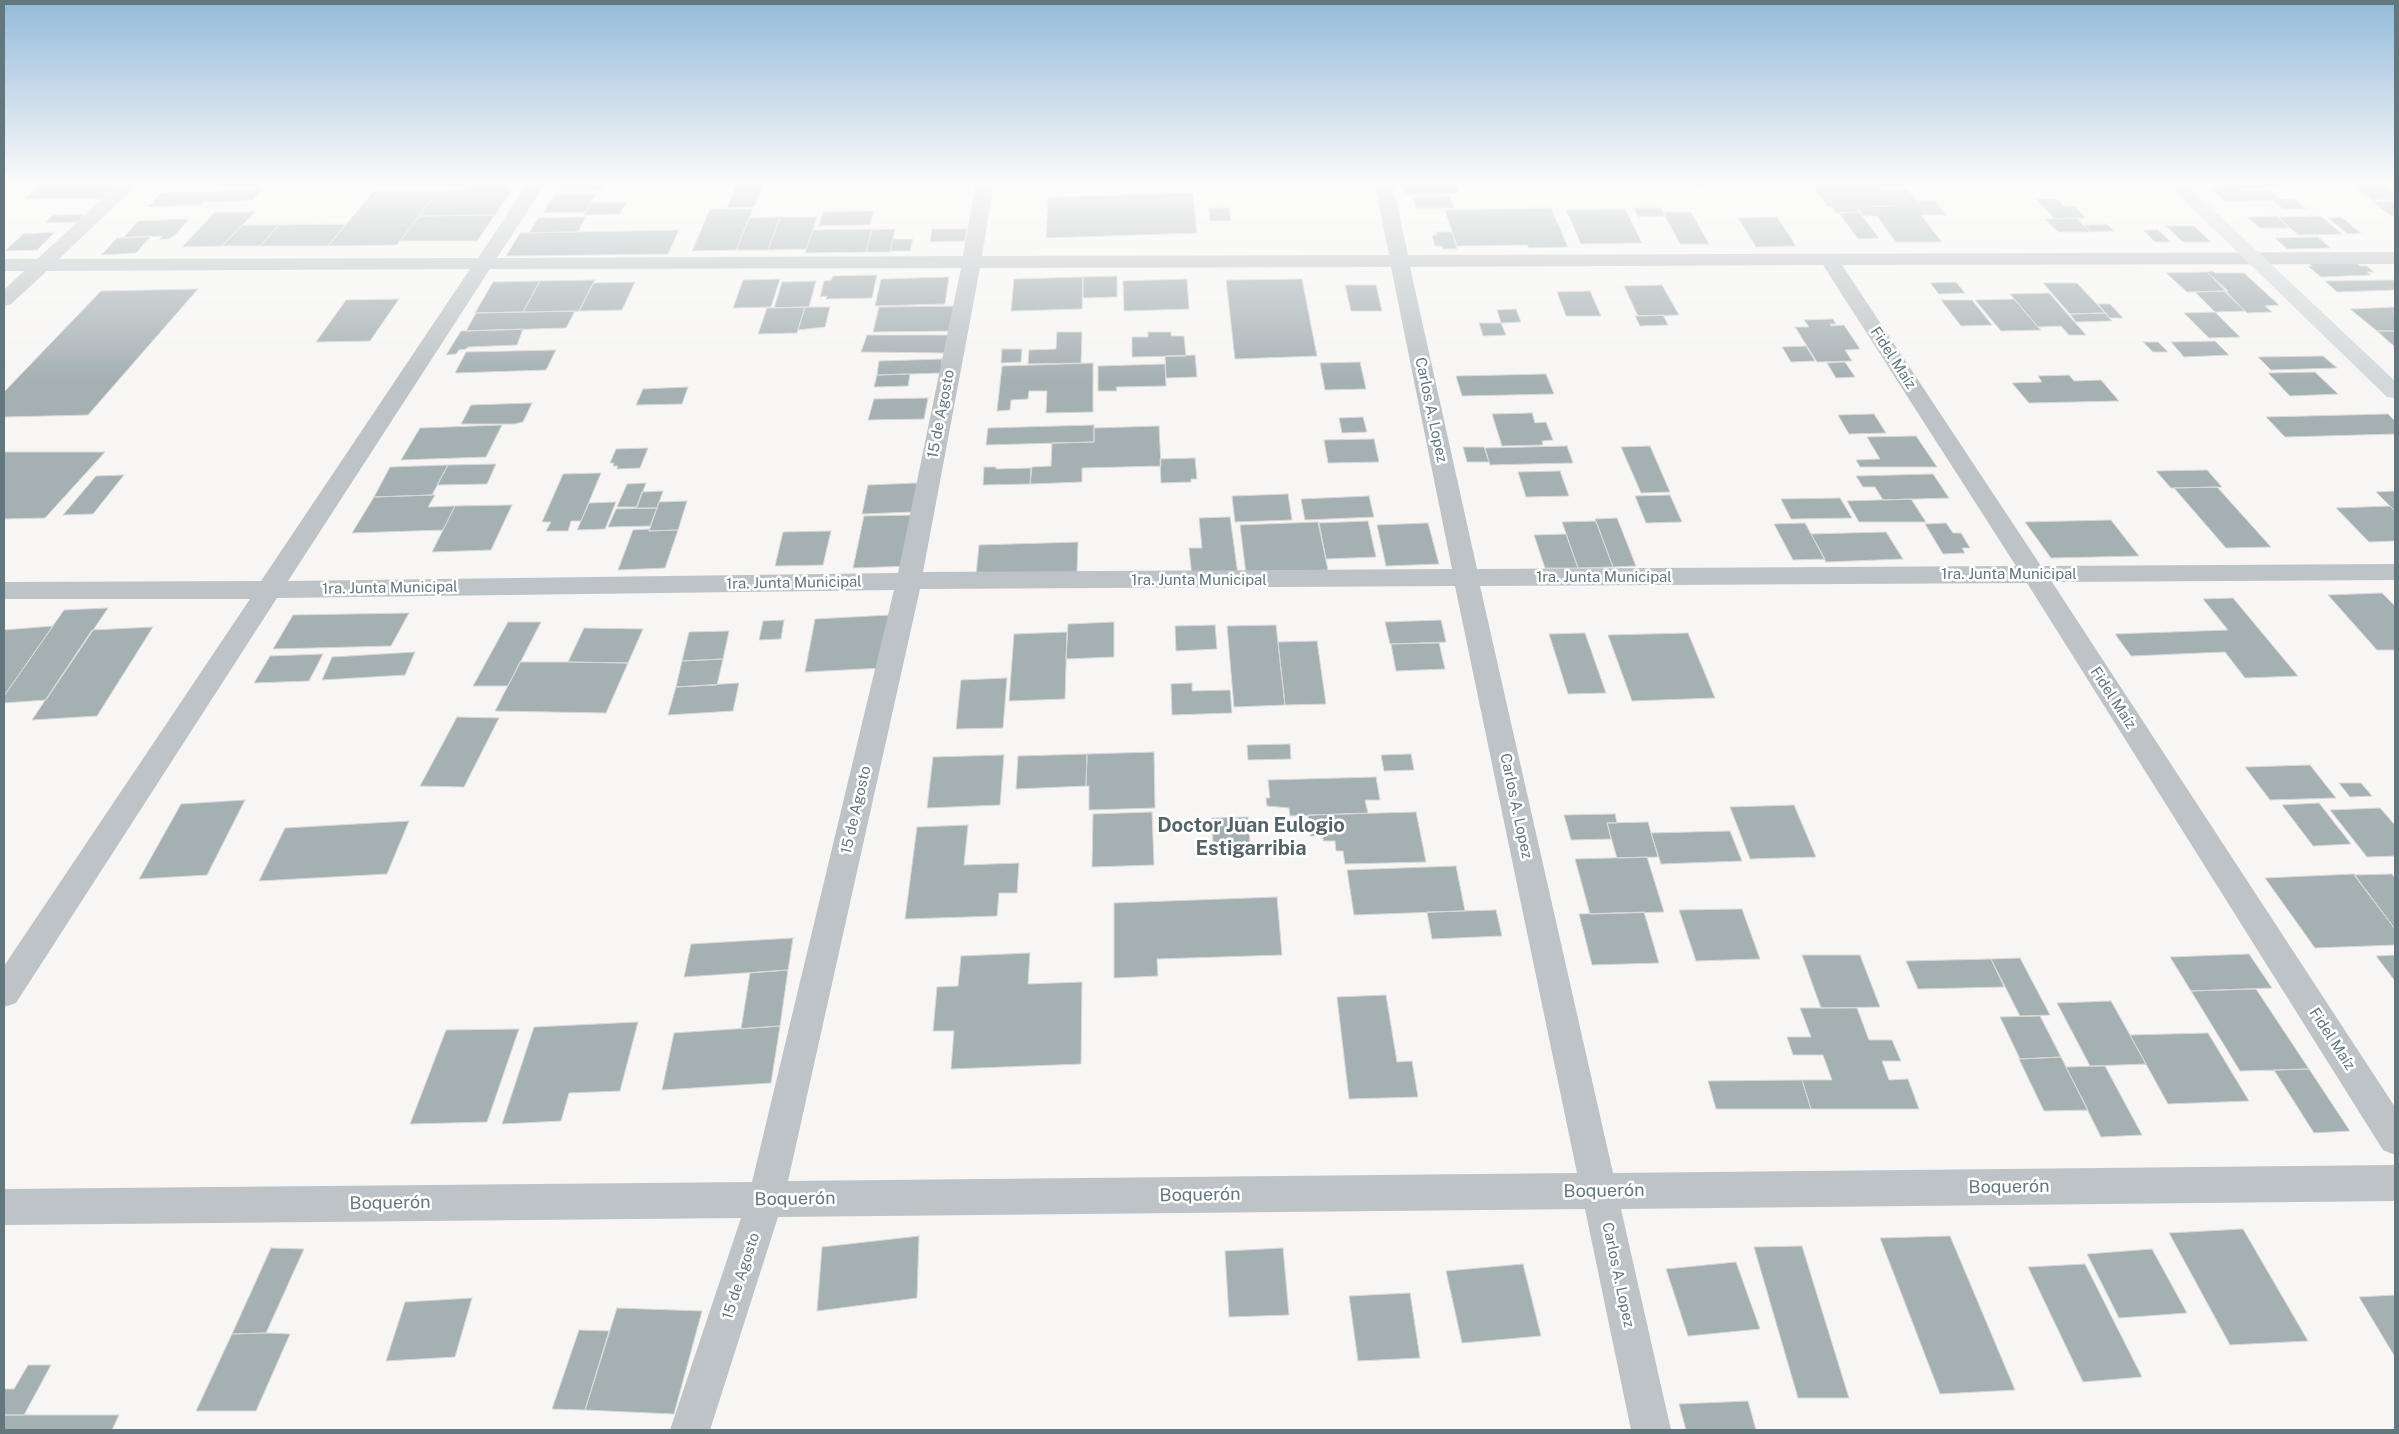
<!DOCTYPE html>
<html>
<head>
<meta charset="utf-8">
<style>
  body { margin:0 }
  #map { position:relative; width:2399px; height:1434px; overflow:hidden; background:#f7f6f4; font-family:"Public Sans",sans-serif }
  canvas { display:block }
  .frame { position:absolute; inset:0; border:5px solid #63777e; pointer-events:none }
</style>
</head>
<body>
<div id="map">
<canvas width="2399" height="1434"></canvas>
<div class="frame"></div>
</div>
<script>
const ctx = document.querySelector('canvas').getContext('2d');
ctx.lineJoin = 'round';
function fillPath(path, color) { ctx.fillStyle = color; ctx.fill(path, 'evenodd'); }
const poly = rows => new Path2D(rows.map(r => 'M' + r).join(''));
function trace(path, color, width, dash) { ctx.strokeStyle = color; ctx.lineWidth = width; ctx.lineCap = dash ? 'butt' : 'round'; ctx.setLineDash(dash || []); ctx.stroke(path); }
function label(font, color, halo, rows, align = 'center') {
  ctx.font = font + ' "Public Sans",sans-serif'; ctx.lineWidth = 5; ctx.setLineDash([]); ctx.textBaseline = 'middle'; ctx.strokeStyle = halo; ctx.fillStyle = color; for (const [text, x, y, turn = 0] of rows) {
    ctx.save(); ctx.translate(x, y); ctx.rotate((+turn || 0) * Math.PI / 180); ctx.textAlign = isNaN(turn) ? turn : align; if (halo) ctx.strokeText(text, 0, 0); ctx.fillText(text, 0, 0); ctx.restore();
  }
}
const building = poly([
  [46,181,121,181,102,198,25,199,46,181],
  [475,181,511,181,505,190,468,190,475,181],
  [565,181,606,181,601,189,560,190,565,181],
  [738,181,765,181,754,207,727,208,738,181],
  [883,181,935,181,934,184,882,185,883,181],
  [1402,181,1423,183,1426,194,1406,194,1402,181],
  [1410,181,1447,181,1447,183,1411,183,1410,181],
  [1688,181,1746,181,1749,185,1691,186,1688,181],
  [1809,181,1875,181,1896,206,1828,207,1809,181],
  [2212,181,2259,181,2267,188,2221,189,2212,181],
  [2263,181,2281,181,2287,186,2270,186,2263,181],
  [2348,181,2380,181,2395,192,2392,194,2395,199,2372,200,2348,181],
  [1456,183,1459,193,1426,194,1423,184,1456,183],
  [2240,188,2243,191,2269,190,2280,200,2225,201,2211,189,2240,188],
  [262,189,253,200,203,202,213,191,262,189],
  [468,190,512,190,495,215,419,216,438,191,468,190],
  [1883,190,1908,190,1917,201,1934,200,1946,215,1921,215,1942,242,1896,242,1877,216,1863,216,1856,207,1896,206,1883,190],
  [213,191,200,205,148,207,161,193,213,191],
  [374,191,438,191,397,245,328,246,374,191],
  [1193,193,1197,233,1046,238,1048,197,1193,193],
  [596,194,586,212,543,213,554,195,596,194],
  [1450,197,1454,208,1416,208,1413,198,1450,197],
  [2036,199,2057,199,2064,206,2074,206,2086,218,2055,219,2036,199],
  [2294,199,2306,209,2283,209,2272,200,2294,199],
  [2395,201,2395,216,2392,216,2373,202,2395,201],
  [627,202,620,214,584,215,591,203,627,202],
  [1832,207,1856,207,1861,212,1836,213,1832,207],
  [1209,208,1229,208,1231,221,1210,221,1209,208],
  [1551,208,1568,247,1529,248,1527,245,1457,246,1445,210,1551,208],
  [1634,208,1661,208,1665,216,1638,217,1634,208],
  [710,209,753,209,736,250,692,251,710,209],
  [1625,209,1642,243,1581,244,1566,210,1625,209],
  [874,211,870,225,819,226,823,212,874,211],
  [215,212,255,212,222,246,182,247,215,212],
  [1663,212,1691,212,1709,244,1680,244,1663,212],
  [1859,212,1879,238,1858,239,1839,213,1859,212],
  [85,214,77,222,45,223,53,215,85,214],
  [495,215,477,241,400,241,419,216,495,215],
  [2276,216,2290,228,2260,228,2247,217,2276,216],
  [2321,216,2342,234,2298,235,2278,217,2321,216],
  [586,217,578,232,529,233,538,218,586,217],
  [780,217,817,217,806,249,768,250,780,217],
  [780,217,768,250,736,250,749,218,780,217],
  [1777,217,1796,246,1756,247,1738,218,1777,217],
  [2341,217,2361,233,2348,234,2328,218,2341,217],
  [2077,218,2090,232,2058,232,2045,219,2077,218],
  [189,219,175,235,169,239,159,240,162,236,123,238,138,221,189,219],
  [346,224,328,246,260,246,279,225,346,224],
  [2107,224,2114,231,2090,232,2084,225,2107,224],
  [242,225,279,225,260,246,222,246,242,225],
  [2166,226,2194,226,2211,242,2183,242,2166,226],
  [872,229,866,252,805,253,813,230,872,229],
  [895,229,890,252,866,252,872,230,895,229],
  [932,229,967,229,965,241,930,242,932,229],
  [679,230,668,254,506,256,520,233,679,230],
  [2143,230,2158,230,2171,242,2155,242,2143,230],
  [55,232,37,250,5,251,23,234,55,232],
  [1436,232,1452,232,1457,249,1443,249,1442,246,1435,246,1432,235,1437,235,1436,232],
  [151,236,136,253,101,255,117,238,151,236],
  [2318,237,2331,248,2287,249,2275,238,2318,237],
  [893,239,913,239,910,251,890,251,893,239],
  [2353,260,2360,266,2367,266,2374,272,2367,272,2371,275,2321,277,2308,266,2312,266,2307,261,2353,260],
  [2213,271,2215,273,2244,273,2279,305,2265,306,2272,312,2247,313,2207,272,2213,271],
  [2207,272,2228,291,2187,292,2166,273,2207,272],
  [877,275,872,298,826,299,827,296,820,297,824,281,831,280,833,276,877,275],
  [1117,276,1117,297,1083,298,1083,277,1117,276],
  [949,277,945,304,875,306,881,279,949,277],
  [1083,277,1082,309,1011,311,1014,279,1083,277],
  [780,279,771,307,733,308,743,280,780,279],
  [1187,279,1189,309,1124,311,1123,281,1187,279],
  [1302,279,1317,356,1235,359,1226,280,1302,279],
  [595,280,579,311,523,312,540,281,595,280],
  [2395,280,2395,290,2337,292,2325,281,2395,280],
  [540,281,523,312,475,313,493,282,540,281],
  [816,281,809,307,774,308,782,282,816,281],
  [635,282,622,310,579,311,593,283,635,282],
  [1956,282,1965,293,1939,294,1930,283,1956,282],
  [2043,283,2077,283,2105,313,2070,314,2043,283],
  [1345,285,1376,285,1382,311,1351,311,1345,285],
  [1662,285,1679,315,1638,316,1624,286,1662,285],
  [198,289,88,415,4,417,4,392,101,291,198,289],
  [1590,291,1601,316,1566,316,1557,292,1590,291],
  [2224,291,2245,311,2215,312,2195,292,2224,291],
  [2049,293,2086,335,2069,335,2061,326,2038,327,2010,294,2049,293],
  [399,299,370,341,316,342,346,300,399,299],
  [2014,299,2038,327,2041,330,2001,331,1975,300,2014,299],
  [1941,300,1972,300,1992,325,1961,326,1941,300],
  [2098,304,2110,304,2123,318,2110,318,2098,304],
  [959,306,954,331,873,332,879,307,959,306],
  [805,307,830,307,825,327,798,330,805,307],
  [805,307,797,333,758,334,767,308,805,307],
  [2394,307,2395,331,2377,331,2350,309,2394,307],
  [1516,309,1521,322,1501,323,1497,310,1516,309],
  [575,311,566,328,466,331,476,313,575,311],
  [2215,312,2240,337,2209,338,2184,313,2215,312],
  [2105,313,2112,321,2076,322,2070,314,2105,313],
  [1663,315,1668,325,1640,326,1635,316,1663,315],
  [1833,319,1836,324,1830,324,1831,326,1844,325,1860,349,1845,350,1852,361,1817,362,1795,327,1809,327,1804,320,1833,319],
  [1479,323,1501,323,1506,335,1483,336,1479,323],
  [523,329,517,345,468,347,466,349,459,350,456,354,446,355,461,331,523,329],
  [2377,331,2395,331,2395,347,2377,331],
  [1057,332,1082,332,1081,363,1028,364,1029,350,1056,349,1057,332],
  [1148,332,1171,332,1171,336,1184,336,1186,356,1132,357,1132,337,1148,337,1148,332],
  [867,335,949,335,945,353,861,352,867,335],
  [2215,341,2229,355,2184,357,2171,342,2215,341],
  [2143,342,2158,342,2168,352,2153,352,2143,342],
  [1806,346,1815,361,1791,362,1782,347,1806,346],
  [1002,349,1022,349,1021,362,1001,363,1002,349],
  [556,350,546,370,455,373,466,352,556,350],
  [1195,355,1197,377,1166,378,1165,356,1195,355],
  [2323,356,2337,368,2271,370,2258,357,2323,356],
  [942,359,941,373,877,375,879,361,942,359],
  [1360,362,1366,389,1325,390,1320,363,1360,362],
  [1845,362,1855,377,1836,378,1827,363,1845,362],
  [1093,363,1093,412,1046,413,1047,391,1029,391,1028,399,1011,400,1010,410,997,411,1002,366,1093,363],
  [1165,364,1166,386,1116,387,1117,391,1098,391,1098,366,1165,364],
  [2315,372,2338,394,2290,396,2268,373,2315,372],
  [910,374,908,386,874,387,877,375,910,374],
  [1546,374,1554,394,1462,396,1456,376,1546,374],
  [2069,375,2074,381,2101,380,2119,401,2029,403,2012,383,2042,382,2038,376,2069,375],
  [688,387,682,404,636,405,643,389,688,387],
  [928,398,924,419,868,420,874,399,928,398],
  [532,403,523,422,514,424,461,424,471,405,532,403],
  [1532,413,1535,423,1546,422,1553,440,1542,441,1543,445,1502,446,1492,414,1532,413],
  [1874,414,1886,433,1849,434,1838,415,1874,414],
  [2388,414,2395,421,2395,434,2285,437,2266,417,2388,414],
  [1363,417,1367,432,1342,433,1339,418,1363,417],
  [502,425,486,457,401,460,420,428,502,425],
  [1094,425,1094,442,986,445,988,428,1094,425],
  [1159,426,1161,466,1082,468,1082,482,1030,484,1032,467,1051,466,1052,443,1094,442,1094,428,1159,426],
  [1916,436,1937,467,1860,467,1856,460,1880,459,1867,437,1916,436],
  [1374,439,1379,462,1328,463,1324,440,1374,439],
  [1567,446,1573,463,1490,465,1485,448,1567,446],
  [1650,446,1670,492,1641,493,1621,447,1650,446],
  [1463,447,1484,447,1489,462,1467,462,1463,447],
  [648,448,640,468,617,469,618,466,613,466,614,463,610,463,616,449,648,448],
  [4,452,105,452,45,518,4,519,4,452],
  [1195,458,1197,479,1191,479,1191,482,1161,483,1160,459,1195,458],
  [496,464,487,484,437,485,448,465,496,464],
  [448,465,432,495,374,497,390,467,448,465],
  [984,467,996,467,996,469,1031,468,1030,484,983,485,984,467],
  [2207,470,2222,487,2171,488,2156,471,2207,470],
  [1560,471,1569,496,1526,497,1518,472,1560,471],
  [601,473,581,521,571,521,568,531,546,531,551,522,542,522,563,474,601,473],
  [1933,474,1949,498,1883,500,1875,487,1863,487,1856,476,1933,474],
  [124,475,93,514,63,515,96,476,124,475],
  [646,483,637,507,617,507,627,484,646,483],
  [917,483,913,512,862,514,868,485,917,483],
  [2217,487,2271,547,2226,548,2174,488,2217,487],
  [663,491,657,508,636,508,642,492,663,491],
  [2395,491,2395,511,2376,492,2395,491],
  [1288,494,1292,520,1235,522,1232,496,1288,494],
  [432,495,435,495,428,507,455,506,443,530,352,533,374,497,432,495],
  [1670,495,1682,522,1646,523,1635,496,1670,495],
  [1369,496,1374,517,1305,520,1301,499,1369,496],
  [1840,498,1852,518,1791,519,1781,499,1840,498],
  [1911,499,1926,522,1859,522,1847,501,1911,499],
  [687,501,678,530,649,531,659,502,687,501],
  [616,502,605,529,577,530,589,503,616,502],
  [512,505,491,550,432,552,455,506,512,505],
  [2390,506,2395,511,2395,541,2369,542,2336,508,2390,506],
  [657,508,650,526,608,527,616,509,657,508],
  [917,515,909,566,853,568,864,516,917,515],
  [1230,517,1238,575,1192,577,1189,548,1202,548,1199,518,1230,517],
  [1617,518,1636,566,1613,567,1595,519,1617,518],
  [2111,520,2139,556,2051,558,2025,522,2111,520],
  [1368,521,1376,557,1326,559,1319,523,1368,521],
  [1596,521,1613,567,1578,568,1562,522,1596,521],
  [1318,522,1328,570,1246,574,1240,525,1318,522],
  [1428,523,1439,564,1386,566,1377,525,1428,523],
  [1805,523,1811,534,1825,559,1793,560,1774,524,1805,523],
  [1946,523,1953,533,1961,533,1970,548,1962,548,1965,553,1943,554,1925,524,1946,523],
  [649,529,649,531,678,530,665,568,618,570,633,530,649,529],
  [831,531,823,565,775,566,783,532,831,531],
  [1886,532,1903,559,1826,562,1811,534,1886,532],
  [1566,534,1578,568,1545,568,1534,535,1566,534],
  [1078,542,1077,572,976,576,979,545,1078,542],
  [2382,593,2395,606,2395,650,2377,650,2328,595,2382,593],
  [2233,598,2298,676,2245,678,2225,652,2131,656,2115,634,2228,630,2203,599,2233,598],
  [108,608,46,700,4,703,4,696,64,610,108,608],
  [409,613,391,646,273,649,293,615,409,613],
  [890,615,884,668,805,672,815,619,890,615],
  [784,620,781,639,759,640,763,621,784,620],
  [1441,620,1446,642,1390,644,1385,622,1441,620],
  [508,622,541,622,508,686,473,686,508,622],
  [1114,622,1114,657,1066,659,1068,624,1114,622],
  [1215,625,1217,649,1176,651,1175,626,1215,625],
  [1276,625,1285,705,1234,707,1227,626,1276,625],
  [53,626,4,696,4,630,53,626],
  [153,627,97,716,32,720,92,630,153,627],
  [584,628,643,629,628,663,568,662,584,628],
  [729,631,723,659,682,661,689,632,729,631],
  [1067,632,1065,699,1009,701,1014,634,1067,632],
  [1585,633,1606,693,1568,694,1549,634,1585,633],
  [1688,633,1715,698,1632,701,1608,635,1688,633],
  [1317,641,1326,704,1285,705,1278,642,1317,641],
  [1439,643,1445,669,1396,671,1391,644,1439,643],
  [415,652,405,675,322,680,332,657,415,652],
  [323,654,309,681,254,683,270,656,323,654],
  [723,659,717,685,676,687,682,661,723,659],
  [520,662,568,662,628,663,606,713,495,711,520,662],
  [1007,678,1003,728,956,729,961,680,1007,678],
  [739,683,733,711,668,715,676,687,739,683],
  [1192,683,1192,691,1230,690,1232,713,1172,715,1171,684,1192,683],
  [457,717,499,718,464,787,420,786,457,717],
  [1290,744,1291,759,1248,760,1247,745,1290,744],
  [1154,752,1155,808,1089,810,1089,786,1086,786,1087,754,1154,752],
  [1087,754,1086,786,1016,789,1018,756,1087,754],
  [1411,754,1414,770,1384,771,1381,755,1411,754],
  [1004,755,1000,805,927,808,933,757,1004,755],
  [2310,765,2336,798,2270,800,2245,767,2310,765],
  [1376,777,1380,800,1365,800,1368,813,1290,816,1289,808,1267,806,1266,798,1270,798,1268,780,1376,777],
  [2339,783,2361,783,2372,796,2350,797,2339,783],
  [245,800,207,875,139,879,181,804,245,800],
  [2319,803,2351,844,2313,846,2282,805,2319,803],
  [1794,805,1816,857,1750,859,1730,807,1794,805],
  [2380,808,2395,825,2395,856,2367,857,2330,810,2380,808],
  [1152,812,1154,865,1092,867,1093,814,1152,812],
  [1416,812,1426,862,1345,864,1343,851,1336,851,1335,841,1323,841,1323,836,1310,836,1308,815,1416,812],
  [1615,814,1617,823,1607,823,1611,839,1571,840,1564,815,1615,814],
  [1248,817,1250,843,1213,844,1212,818,1248,817],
  [409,821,387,874,259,881,285,828,409,821],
  [1648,822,1658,857,1617,858,1607,823,1648,822],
  [968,825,964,865,1019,863,1017,893,999,893,997,916,905,919,917,827,968,825],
  [1730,831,1742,861,1661,864,1651,833,1730,831],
  [1647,857,1664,912,1590,914,1575,859,1647,857],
  [1456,866,1465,911,1354,915,1347,870,1456,866],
  [2354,874,2395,929,2395,945,2315,948,2265,878,2354,874],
  [2392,874,2395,878,2395,929,2354,875,2392,874],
  [1277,897,1282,955,1157,959,1158,976,1114,978,1114,903,1277,897],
  [1742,909,1760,959,1696,961,1679,910,1742,909],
  [1496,910,1502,936,1432,939,1427,912,1496,910],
  [1644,912,1659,963,1592,965,1579,914,1644,912],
  [793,938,788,970,684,977,691,944,793,938],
  [1030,953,1028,984,1082,982,1081,1064,951,1069,954,1031,933,1031,937,987,958,986,961,956,1030,953],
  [2249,954,2272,988,2191,991,2170,957,2249,954],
  [1802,955,1860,955,1880,1007,1821,1008,1802,955],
  [2395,955,2395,981,2376,956,2395,955],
  [2020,958,2050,1015,2020,1016,1991,959,2020,958],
  [1991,959,2004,987,1918,989,1906,961,1991,959],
  [788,970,780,1026,741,1029,750,973,788,970],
  [2256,989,2309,1069,2240,1071,2191,991,2256,989],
  [1386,995,1397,1062,1412,1061,1418,1097,1349,1099,1337,997,1386,995],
  [2111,1001,2130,1035,2146,1064,2090,1066,2057,1003,2111,1001],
  [1800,1008,1857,1008,1869,1040,1892,1040,1901,1061,1882,1061,1889,1080,1908,1079,1919,1109,1811,1109,1802,1080,1832,1080,1823,1055,1793,1055,1787,1037,1811,1037,1800,1008],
  [2040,1016,2061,1057,2020,1059,2000,1017,2040,1016],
  [638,1022,620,1091,569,1093,561,1121,502,1124,534,1027,638,1022],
  [780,1026,771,1083,662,1090,674,1033,780,1026],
  [519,1029,487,1122,410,1124,446,1030,519,1029],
  [2208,1033,2249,1101,2168,1104,2130,1035,2208,1033],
  [2061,1057,2066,1067,2088,1110,2044,1111,2019,1059,2061,1057],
  [2105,1066,2142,1135,2101,1137,2066,1067,2105,1066],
  [2309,1069,2350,1131,2314,1133,2274,1070,2309,1069],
  [1802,1080,1811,1109,1716,1109,1708,1081,1802,1080],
  [2243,1229,2308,1341,2230,1345,2169,1233,2243,1229],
  [919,1236,917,1298,817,1311,822,1247,919,1236],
  [1950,1236,2015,1390,1940,1394,1880,1238,1950,1236],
  [1802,1246,1849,1398,1798,1398,1754,1247,1802,1246],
  [271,1248,304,1249,266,1333,232,1334,271,1248],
  [1283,1248,1289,1315,1229,1317,1225,1251,1283,1248],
  [2152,1249,2187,1313,2119,1318,2087,1254,2152,1249],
  [1736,1262,1760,1329,1688,1336,1666,1269,1736,1262],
  [1523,1264,1541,1336,1462,1343,1446,1271,1523,1264],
  [2085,1264,2142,1377,2083,1382,2028,1267,2085,1264],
  [1410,1293,1420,1358,1358,1361,1349,1296,1410,1293],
  [2395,1295,2395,1357,2359,1297,2395,1295],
  [472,1298,455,1357,386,1361,405,1302,472,1298],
  [617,1308,702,1311,674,1414,585,1410,617,1308],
  [579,1330,609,1331,585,1410,552,1409,579,1330],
  [266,1333,290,1334,256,1411,196,1411,232,1334,266,1333],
  [28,1365,51,1365,24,1415,4,1415,4,1389,14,1389,28,1365],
  [1748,1401,1756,1430,1686,1430,1679,1404,1748,1401],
  [4,1415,119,1415,112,1430,4,1430,4,1415]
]);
fillPath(building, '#a5b0b3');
trace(building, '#d8d8d6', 1);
fillPath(poly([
  [122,181,141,181,59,259,478,258,529,181,547,181,497,258,963,256,976,181,994,181,982,256,1389,255,1374,181,1392,181,1408,255,2395,252,2395,264,1842,265,2041,566,2395,564,2395,580,2052,582,2395,1107,2395,1155,2383,1150,2027,583,1480,586,1613,1173,2395,1165,2395,1201,1621,1209,1671,1430,1631,1430,1585,1209,778,1217,710,1430,670,1430,741,1218,4,1225,4,1189,752,1182,894,590,277,598,16,1003,4,1007,4,966,250,599,4,599,4,582,261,581,470,269,47,271,11,304,4,306,4,290,24,271,4,271,4,259,37,259,122,181],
  [1823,265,2016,566,1477,569,1410,267,1823,265],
  [1391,267,1452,569,923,572,980,268,1391,267],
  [961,268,898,573,288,581,490,269,961,268],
  [1455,586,1577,1173,788,1181,920,589,1455,586]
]), '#bdc3c6');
fillPath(poly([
  [2164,181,2183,181,2395,381,2395,398,2387,397,2164,181]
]), '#d3d9db');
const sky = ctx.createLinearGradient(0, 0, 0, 381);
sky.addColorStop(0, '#93bada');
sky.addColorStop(0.48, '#fbfbfa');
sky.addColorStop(1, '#fbfbfa00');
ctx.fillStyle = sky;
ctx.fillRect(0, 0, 2399, 381);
label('15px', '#63777e', '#fff', [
  ["Fidel Maíz",1893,358,57],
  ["Carlos A. Lopez",1431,410,78],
  ["15 de Agosto",941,414,-79],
  ["1ra. Junta Municipal",2009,574],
  ["1ra. Junta Municipal",1604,577],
  ["1ra. Junta Municipal",1199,580],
  ["1ra. Junta Municipal",794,583,-1],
  ["1ra. Junta Municipal",390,588,-1],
  ["Fidel Maíz",2113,698,57],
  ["Carlos A. Lopez",1516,806,78],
  ["15 de Agosto",856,810,-77],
  ["Fidel Maíz",2332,1039,57],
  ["Carlos A. Lopez",1618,1275,78],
  ["15 de Agosto",741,1276,-72]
]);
label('18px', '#63777e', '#fff', [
  ["Boquerón",2009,1187,-1],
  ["Boquerón",1604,1191,-1],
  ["Boquerón",1200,1195,-1],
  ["Boquerón",795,1199,-1],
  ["Boquerón",390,1203,-1]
]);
label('bold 20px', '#556469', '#fff', [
  ["Doctor Juan Eulogio",1251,826],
  ["Estigarribia",1251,849]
]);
</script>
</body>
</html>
